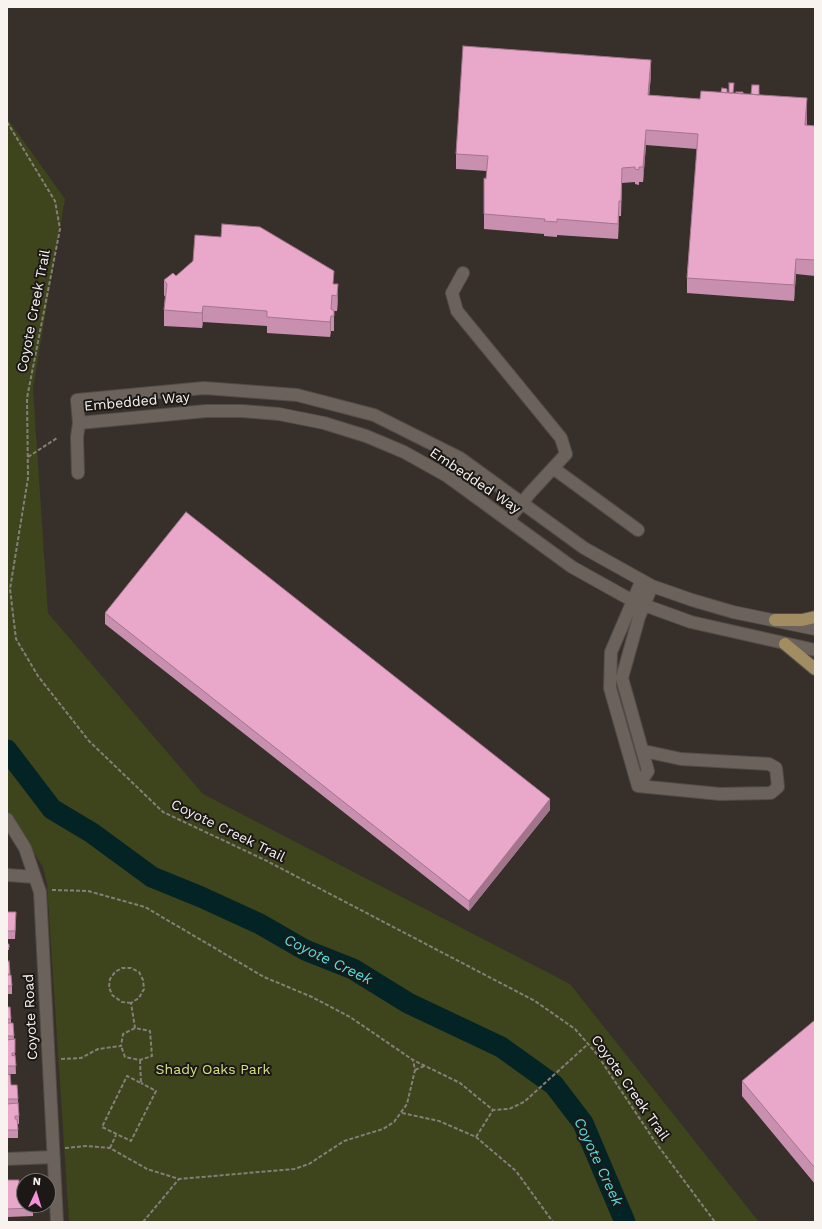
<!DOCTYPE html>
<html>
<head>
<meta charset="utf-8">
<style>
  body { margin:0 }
  #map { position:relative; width:822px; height:1229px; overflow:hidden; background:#372f2a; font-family:"Work Sans",sans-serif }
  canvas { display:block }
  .frame { position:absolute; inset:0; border:8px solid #f8f3ef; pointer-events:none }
  .north { position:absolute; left:16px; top:1173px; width:40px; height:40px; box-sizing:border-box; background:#1c1816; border:1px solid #74706d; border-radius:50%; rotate:4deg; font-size:11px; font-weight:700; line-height:16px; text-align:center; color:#f8f3ef }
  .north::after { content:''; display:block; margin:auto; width:14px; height:18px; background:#f391d6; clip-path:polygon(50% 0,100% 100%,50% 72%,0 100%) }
</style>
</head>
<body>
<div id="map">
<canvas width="822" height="1229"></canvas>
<div class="frame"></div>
<div class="north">N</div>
</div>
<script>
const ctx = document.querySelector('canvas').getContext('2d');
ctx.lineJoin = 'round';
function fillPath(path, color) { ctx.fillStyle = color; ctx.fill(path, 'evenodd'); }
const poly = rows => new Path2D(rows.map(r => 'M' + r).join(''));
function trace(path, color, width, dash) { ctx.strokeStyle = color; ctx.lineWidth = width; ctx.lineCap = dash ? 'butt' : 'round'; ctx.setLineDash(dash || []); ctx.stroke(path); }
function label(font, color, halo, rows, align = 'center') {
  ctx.font = font + ' "Work Sans",sans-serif'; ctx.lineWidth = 4; ctx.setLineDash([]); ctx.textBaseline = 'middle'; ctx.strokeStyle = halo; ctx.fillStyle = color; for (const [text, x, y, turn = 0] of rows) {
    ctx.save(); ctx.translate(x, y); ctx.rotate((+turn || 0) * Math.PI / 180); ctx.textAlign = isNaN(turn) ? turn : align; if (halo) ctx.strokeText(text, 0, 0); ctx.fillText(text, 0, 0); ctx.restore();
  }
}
fillPath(poly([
  [7,118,65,199,33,388,48,613,203,794,570,984,759,1222,69,1222,47,884,43,867,7,813]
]), '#3e441c');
trace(poly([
  [7,750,52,809,92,833,152,877,201,897,260,924,305,950,353,969,408,1003,501,1047,554,1085,583,1123,625,1222]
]), '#042324', 21);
const minor = poly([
  [463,273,452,293,457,311,561,438,566,454,530,493,508,520],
  [79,423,206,411,242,411,279,414,324,423,366,436,404,452,447,476,572,567,633,601,691,622,815,650],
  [553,468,638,530],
  [78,473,77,437,79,423,77,400,204,388,297,395,374,415,460,458,584,548,652,586,692,600,733,612,815,629],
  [638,786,720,794,771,793,778,787,776,768,769,764,681,759,644,751],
  [638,786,610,688,611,652,641,582],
  [638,786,648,771,622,678,639,617,652,586],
  [7,819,25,848,40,892,57,1222],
  [7,875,35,877],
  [7,1159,53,1157]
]);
const major = poly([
  [775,620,802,620,815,617],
  [785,644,815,669]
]);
trace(minor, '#524c47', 14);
trace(major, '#524c47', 14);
trace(poly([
  [7,122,55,201,60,229,27,398,28,478,10,589,16,639,38,676,89,741,163,812,265,860,535,1001,575,1029,596,1053,656,1143,715,1222],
  [28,457,57,438],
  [52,890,88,891,145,907,264,977,312,997,350,1017,413,1060,460,1083,493,1110,509,1109,524,1102,588,1044],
  [131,1003,122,1002,112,995,109,987,110,979,115,972,122,968,131,968,139,972,143,980,144,989,139,998,131,1003,135,1028],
  [61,1059,81,1058,98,1049,121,1046,123,1034,135,1028,150,1031,152,1056,140,1060,125,1057,121,1046],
  [140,1060,141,1083,127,1076,102,1127,131,1141,156,1091,141,1083],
  [415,1070,424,1066],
  [402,1113,439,1121,476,1137,516,1171,553,1222],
  [476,1137,493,1110],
  [65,1148,87,1146,110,1148,147,1169,179,1179,294,1169,309,1164,344,1141,383,1129,394,1122,407,1104,415,1070,413,1060],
  [110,1148,116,1135],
  [143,1222,179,1179]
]), '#857f7a', 2, [4, 2]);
trace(minor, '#6b625c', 12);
trace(major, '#a28d63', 12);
fillPath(poly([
  [651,75,649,95,700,99,727,93,759,95,807,114,807,125,815,126,815,276,796,274,794,301,687,293,687,278,697,149,646,145,643,182,639,182,639,185,635,184,635,182,622,183,621,216,619,216,618,239,557,235,557,237,544,236,544,234,484,229,484,178,486,179,487,171,456,169,456,154],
  [176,276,334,284,338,299,337,311,333,311,334,311,334,331,331,331,330,337,267,333,267,326,203,322,202,328,164,326,164,310,165,297,164,295,164,280],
  [105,613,550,810,469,911,105,624],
  [7,912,16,920,15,939,7,939],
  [7,944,9,944,9,950,7,950],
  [9,961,10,975,12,986,12,994,7,994,7,962],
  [7,1007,11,1019,11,1023,13,1023,14,1039,15,1053,16,1074,7,1074],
  [815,1020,815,1184,742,1096,742,1081],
  [7,1075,11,1085,17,1085,19,1116,19,1124,18,1124,18,1138,7,1138],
  [7,1180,19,1192,24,1205,38,1205,38,1210,33,1210,33,1216,7,1217]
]), '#c890ae');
fillPath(poly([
  [651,60,651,75,648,110,648,95],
  [807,98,807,114,805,141,805,125],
  [646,130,646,145,643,182,643,167],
  [619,201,619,216,618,239,618,224],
  [796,259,796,274,794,301,794,285],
  [338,284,338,299,337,311,337,296],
  [203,306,203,322,202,328,202,313],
  [331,316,331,331,330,337,330,322],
  [550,799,550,810,469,911,469,901]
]), '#a3758d');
const building = poly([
  [463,46,651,60,648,95,700,99,701,91,807,98,805,125,815,126,815,260,796,259,794,285,687,278,698,134,646,130,643,167,639,167,639,170,635,169,635,167,622,168,621,201,619,201,618,224,557,219,557,222,544,221,545,219,484,214,484,178,486,179,488,156,456,154,463,46],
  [729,83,734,83,733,93,729,93,729,83],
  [752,85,759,85,759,95,751,94,752,85],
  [722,88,727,89,727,93,721,92,722,88],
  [736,92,743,92,743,94,736,93,736,92],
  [222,224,260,227,334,271,333,284,338,284,337,296,332,295,331,309,334,311,334,316,331,316,330,322,267,317,267,311,203,306,202,313,164,310,167,284,164,280,173,273,176,276,193,261,195,235,221,237,222,224],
  [186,512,550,799,469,901,105,613,186,512],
  [7,912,16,912,15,931,7,931,7,912],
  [7,944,9,944,9,948,7,948,7,944],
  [9,961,10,974,7,974,7,962,9,961],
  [7,975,11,975,12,986,7,986,7,975],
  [7,1007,10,1007,11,1019,7,1019,7,1007],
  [815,1020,815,1168,742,1081,815,1020],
  [7,1023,13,1023,14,1036,7,1036,7,1023],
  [15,1039,15,1053,12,1053,12,1056,15,1055,16,1066,7,1066,7,1040,15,1039],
  [10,1074,11,1085,17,1085,18,1099,7,1099,7,1075,10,1074],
  [18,1103,19,1116,15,1116,15,1119,17,1119,18,1130,7,1130,7,1104,18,1103],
  [7,1180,19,1180,19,1192,24,1191,24,1205,33,1205,33,1208,7,1209,7,1180]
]);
fillPath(building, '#e9a7ca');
trace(building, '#a3758d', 1);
label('14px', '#f8f3ef', '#1c1816', [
  ["Coyote Creek Trail",34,311,-79],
  ["Embedded Way",137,402,-5],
  ["Embedded Way",475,481,34],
  ["Coyote Creek Trail",228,831,26],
  ["Coyote Road",31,1017,-93],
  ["Coyote Creek Trail",630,1088,55]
]);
label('14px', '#d4e284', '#1c1816', [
  ["Shady Oaks Park",213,1070]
]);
label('italic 15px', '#50dde2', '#1c1816', [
  ["Coyote Creek",328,960,26],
  ["Coyote Creek",598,1162,65]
]);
</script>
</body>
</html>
